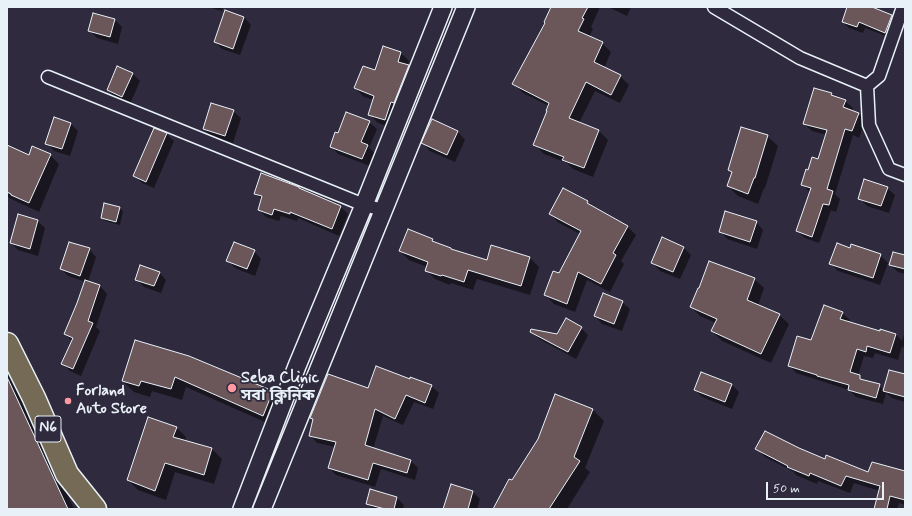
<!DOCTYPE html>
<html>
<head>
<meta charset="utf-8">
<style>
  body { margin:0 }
  #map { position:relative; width:912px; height:516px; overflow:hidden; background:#2f2a3d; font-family:Mynerve,sans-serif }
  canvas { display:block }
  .frame { position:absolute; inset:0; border:8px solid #e8f1f8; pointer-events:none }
  .scale { position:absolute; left:766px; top:482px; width:118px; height:18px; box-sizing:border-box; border:2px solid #e8f1f8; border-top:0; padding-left:5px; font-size:12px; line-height:14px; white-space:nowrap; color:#e8f1f8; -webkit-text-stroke:3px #2f2a3d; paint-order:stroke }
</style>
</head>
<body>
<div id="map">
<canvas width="912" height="516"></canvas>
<div class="frame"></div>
<div class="scale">50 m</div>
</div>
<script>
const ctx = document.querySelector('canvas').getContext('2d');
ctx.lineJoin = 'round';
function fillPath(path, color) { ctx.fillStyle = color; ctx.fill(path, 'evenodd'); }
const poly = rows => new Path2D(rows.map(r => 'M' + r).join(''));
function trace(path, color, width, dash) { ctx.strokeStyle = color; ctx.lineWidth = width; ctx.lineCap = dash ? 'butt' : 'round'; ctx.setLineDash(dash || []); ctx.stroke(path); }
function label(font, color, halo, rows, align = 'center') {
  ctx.font = font + ' Mynerve,"Noto Sans Bengali",sans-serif'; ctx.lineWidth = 3.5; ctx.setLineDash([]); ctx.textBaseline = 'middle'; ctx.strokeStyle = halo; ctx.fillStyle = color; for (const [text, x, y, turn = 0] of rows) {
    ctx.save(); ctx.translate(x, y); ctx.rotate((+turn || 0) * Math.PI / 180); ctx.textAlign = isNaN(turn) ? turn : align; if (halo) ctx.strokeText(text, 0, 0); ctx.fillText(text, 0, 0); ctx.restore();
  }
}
fillPath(poly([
  [208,7,223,7,222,11],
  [552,7,600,7,591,27,593,29,589,37,602,43,611,52,604,68,620,76,629,85,620,103,595,91,579,123,599,131,608,140,593,177,573,169,567,163,544,154,535,145,549,106,523,93,514,84,546,23],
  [608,7,631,7,627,16],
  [848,7,869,7,891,16,897,22,891,38,865,28,863,33,849,28,843,22],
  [94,14,115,20,122,27,118,44,97,38,89,30],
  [244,17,251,25,240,55,222,49,215,42],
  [401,53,409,61,408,66,417,75,394,129,378,123,369,114,374,100,364,97,355,88],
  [133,74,140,81,130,104,115,98,108,90],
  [831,94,834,97,845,101,853,108,852,111,858,113,865,121,859,138,853,135,835,194,840,199,836,212,831,210,819,243,805,238,797,231,810,193,803,185,809,171,819,161,827,135,812,131,804,124],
  [233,111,241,118,233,143,211,136,204,129],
  [432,120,458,132,465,140,455,162,430,151,423,143],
  [369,122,377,129,369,148,375,153,370,166,338,154,331,146,338,134],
  [71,124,78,131,70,156,54,151,47,143],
  [166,134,174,141,154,188,142,183,135,176],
  [767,136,778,146,765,188,764,188,758,204,738,196,728,186,732,173,729,170],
  [7,146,29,156,50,155,59,164,39,212,7,197],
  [887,188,895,195,889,213,867,206,859,198],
  [300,190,341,207,348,214,339,236,298,218,297,221,281,216,279,221,266,217,259,210,262,200,255,193],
  [587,202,593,208,627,226,636,235,621,261,624,264,610,292,587,280,575,312,554,304,545,295,560,274,580,234,559,223,550,214],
  [119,208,123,211,120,225,105,221,102,218],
  [18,215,38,221,45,228,38,256,18,250,11,243],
  [756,222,763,230,757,249,727,239,720,231],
  [432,239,437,244,488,262,530,258,539,267,530,295,477,279,473,290,451,283,450,285,435,279,426,270,427,267,409,260,400,251],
  [683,247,691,255,680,279,660,271,652,263],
  [89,249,96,257,88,282,100,286,107,294,96,327,100,331,81,376,70,371,63,364,72,341,65,334,86,282,68,276,61,269],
  [850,249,880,255,888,263,880,285,838,271,831,264],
  [254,251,261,259,255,276,235,268,227,260],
  [905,256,905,274,898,272,890,265],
  [159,272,166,280,161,293,144,287,136,279],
  [754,279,764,288,758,305,779,315,789,324,771,363,722,341,712,331,716,323,700,316,691,307],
  [622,302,630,309,622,331,602,324,595,316],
  [842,313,850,320,849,322,880,332,896,334,902,341,905,331,905,349,902,346,898,360,875,353,873,358,864,356,858,376,865,382,879,385,884,391,905,375,905,402,892,398,886,393,883,404,856,397,849,390,796,373,789,365,812,341],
  [581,328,588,335,576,359,539,339,532,332,558,335],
  [135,341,272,392,283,403,274,426,186,387,182,400,152,391,150,397,134,392,123,381],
  [7,370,13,376,74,509,7,509],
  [410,380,431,386,439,393,433,409,414,402,403,425,383,416,373,449,411,461,418,468,415,480,381,469,375,487,336,475,329,468,335,447,317,443,310,435,314,421,311,418,368,389],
  [731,384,739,392,732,409,702,397,695,390],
  [593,410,604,421,585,468,590,472,567,509,494,509],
  [176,427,186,437,185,441,212,449,222,459,214,484,175,472,166,500,138,490,128,480],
  [757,449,799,449,825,460,869,474,905,472,905,505,899,503,897,509,875,509,880,491,854,483,850,493,818,481,817,484,796,475,794,472,765,457],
  [452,485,473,492,480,499,477,509,445,509],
  [397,498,404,505,403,508,407,509,373,509,367,503]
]), '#0007');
const building = poly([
  [551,7,588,7,582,18,584,19,578,31,603,42,594,62,621,75,611,95,586,82,569,118,599,130,584,168,562,160,564,157,533,145,547,111,546,111,549,103,512,84,545,23,544,22,551,7],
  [847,7,872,7,892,15,885,33,859,22,857,27,842,22,847,7],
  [225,10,244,17,233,49,214,42,225,10],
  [93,13,115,19,110,37,88,31,93,13],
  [383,46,401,52,398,62,409,65,394,103,391,102,385,120,368,115,374,96,354,88,363,66,375,70,383,46],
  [117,66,133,73,122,97,107,90,117,66],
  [814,88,832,93,831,95,846,100,843,107,859,113,852,131,845,129,827,189,833,191,829,205,823,204,812,237,796,231,811,188,801,185,806,169,808,170,812,157,818,159,827,130,803,124,814,88],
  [211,103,234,110,225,136,203,129,211,103],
  [346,112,370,121,361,142,368,145,362,159,330,147,335,132,338,133,346,112],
  [54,117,71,123,62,149,45,144,54,117],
  [432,119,458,131,447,155,421,143,432,119],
  [741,127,768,135,755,178,754,178,748,194,727,186,732,172,728,170,741,127],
  [154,128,167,133,146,182,133,176,154,128],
  [7,145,29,155,32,146,51,154,29,203,11,195,11,194,7,192,7,145],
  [261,173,299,187,299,188,341,206,332,229,290,212,290,214,274,209,272,215,258,210,262,196,254,194,261,173],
  [864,179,888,187,881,206,858,199,864,179],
  [563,188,588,201,587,203,628,226,613,253,616,255,601,284,578,272,567,304,544,295,553,271,559,273,581,231,549,214,563,188],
  [104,203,120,207,116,222,101,218,104,203],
  [725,211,757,221,750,242,719,232,725,211],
  [18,214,38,220,30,249,10,243,18,214],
  [408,229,433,239,432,241,451,248,451,249,487,260,491,245,530,257,521,286,468,270,464,282,442,275,441,276,425,271,428,262,399,251,408,229],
  [662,237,684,247,673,272,651,263,662,237],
  [69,242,90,248,80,276,60,269,69,242],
  [234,242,255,250,247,269,226,261,234,242],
  [837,243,850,248,851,244,881,254,873,278,829,264,837,243],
  [893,252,905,255,905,269,889,265,893,252],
  [709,261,755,278,747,300,780,314,761,354,711,331,717,319,690,307,698,288,699,288,709,261],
  [140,265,160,272,154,286,135,280,140,265],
  [85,280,100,285,88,321,93,323,73,369,61,364,73,338,64,334,77,303,85,280],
  [603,293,623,301,614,324,594,316,603,293],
  [824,305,843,312,840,319,880,331,880,329,896,334,890,353,867,346,866,352,857,349,850,372,860,375,860,379,880,384,876,398,848,390,849,385,817,376,817,375,788,366,797,336,811,340,824,305],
  [566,318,582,327,568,352,530,332,531,329,557,334,566,318],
  [135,340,189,356,273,391,263,416,175,377,171,389,141,381,139,386,122,381,135,340],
  [376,366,410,379,410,377,432,385,425,403,406,395,395,419,375,409,365,445,411,460,407,473,373,463,368,480,328,468,336,442,309,436,313,419,310,418,328,374,368,388,376,366],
  [889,370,905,374,905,397,883,391,889,370],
  [701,372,732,384,725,402,694,390,701,372],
  [7,377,68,509,7,509,7,377],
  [555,394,593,409,574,457,580,461,549,509,493,509,509,479,512,480,538,439,555,394],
  [148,417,177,427,173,437,212,448,204,475,165,463,155,491,127,480,148,417],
  [765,431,799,448,825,459,826,455,868,472,872,462,905,471,905,500,890,496,887,509,874,509,880,486,846,476,841,486,810,473,809,476,787,467,788,466,755,449,765,431],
  [451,484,473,491,468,509,443,509,451,484],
  [370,489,397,497,394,509,385,509,366,504,370,489]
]);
fillPath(building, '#6b5659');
trace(building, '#e8f1f8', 1);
const street = poly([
  [714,7,800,58,867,86],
  [48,77,364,205,383,210],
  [867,86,869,125,889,169,905,175],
  [867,86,879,76,903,7]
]);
const secondary = poly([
  [242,509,297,366,364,205,443,7],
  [262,509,466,7]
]);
const highway = poly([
  [7,344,34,398,67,474,95,509]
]);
trace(street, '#e8f1f8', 15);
trace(secondary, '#e8f1f8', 20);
trace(highway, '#e8f1f8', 25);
trace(street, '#2f2a3d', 12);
trace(secondary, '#2f2a3d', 17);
trace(highway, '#756a55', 22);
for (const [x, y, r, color] of [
  [232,388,5,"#ff9aa2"],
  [68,401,4,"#ff9aa2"]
]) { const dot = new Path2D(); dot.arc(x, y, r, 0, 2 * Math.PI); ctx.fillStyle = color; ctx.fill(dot); trace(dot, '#2f2a3d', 1.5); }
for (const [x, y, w] of [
  [48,429,26]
]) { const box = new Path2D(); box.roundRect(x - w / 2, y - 13, w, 26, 3); ctx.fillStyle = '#2f2a3d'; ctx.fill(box); trace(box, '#e8f1f8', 1); }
label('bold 15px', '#e8f1f8', null, [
  ["N6",48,429]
]);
label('bold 16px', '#e8f1f8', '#2f2a3d', [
  ["Seba Clinic",241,379],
  ["সবা ক্লিনিক",241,397],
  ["Forland",76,392],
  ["Auto Store",76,410]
], 'left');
</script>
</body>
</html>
